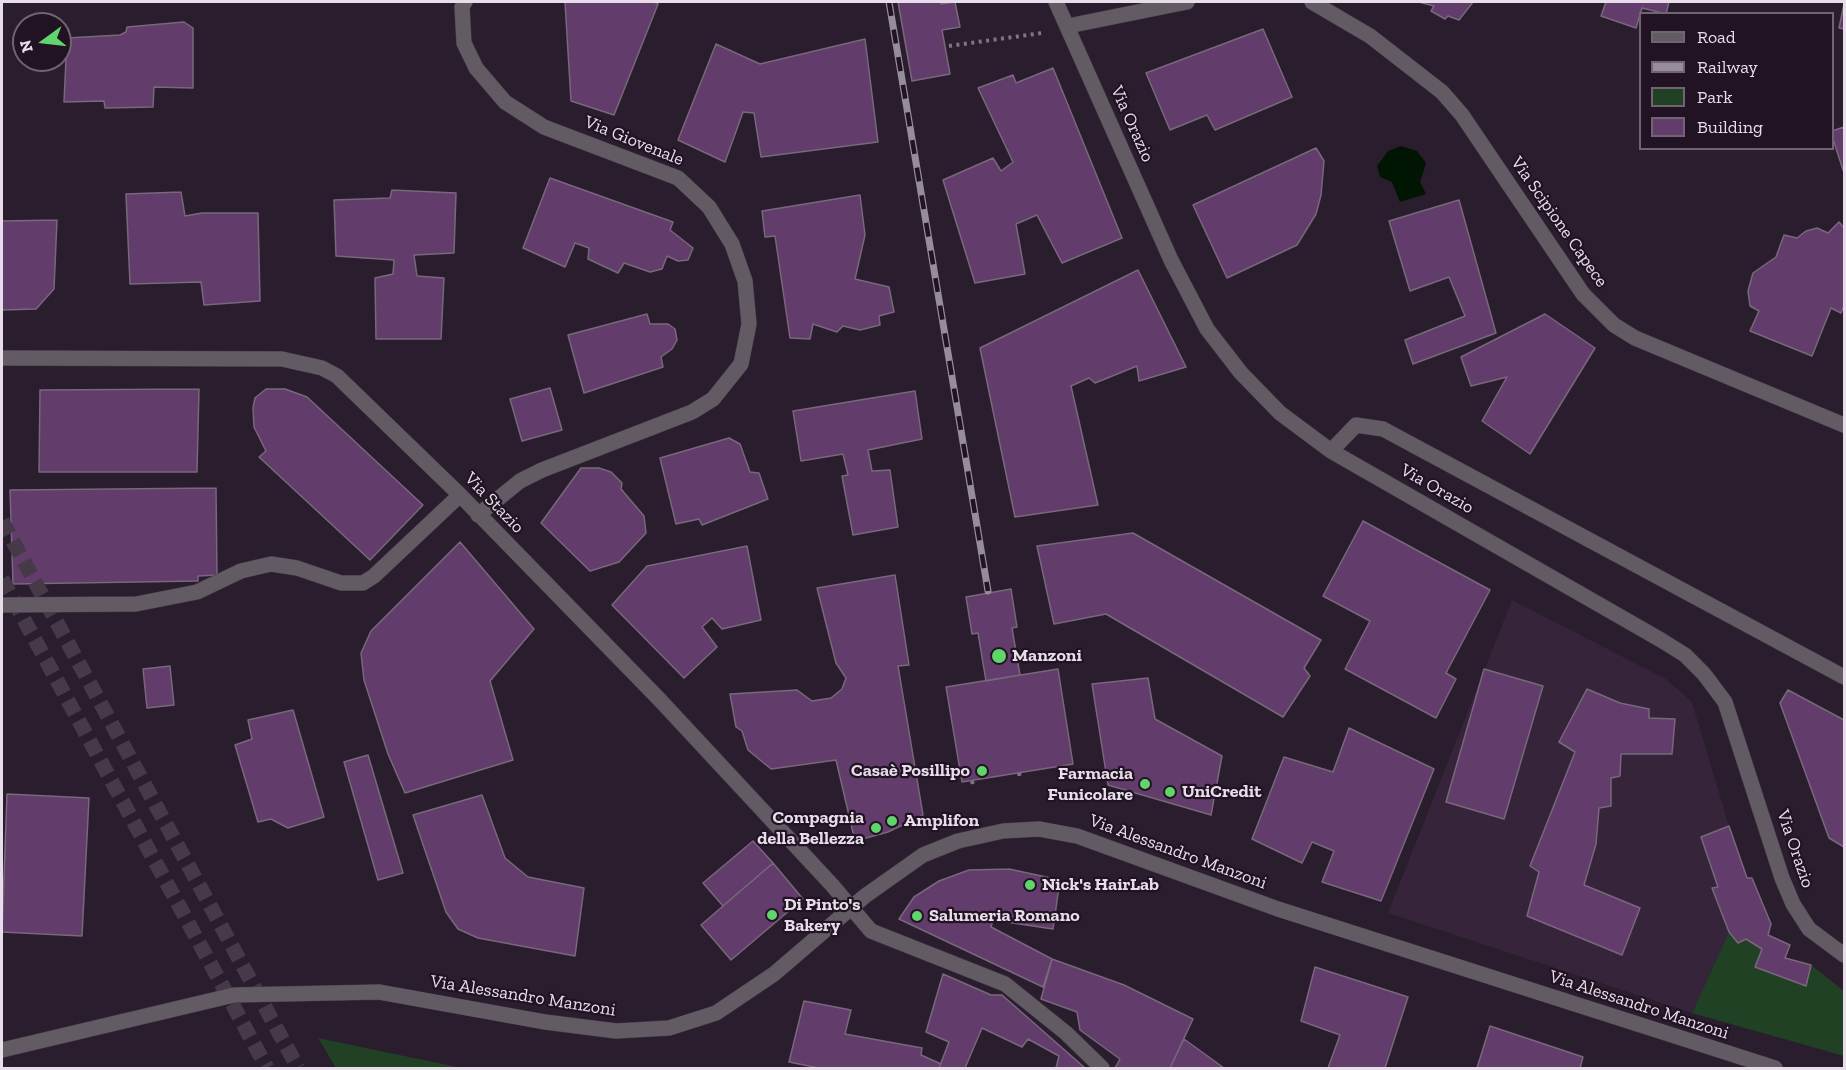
<!DOCTYPE html>
<html>
<head>
<meta charset="utf-8">
<style>
  body { margin:0 }
  #map { position:relative; width:1846px; height:1070px; overflow:hidden; background:#2a1d2d; font-family:"Zilla Slab",serif }
  canvas { display:block }
  .frame { position:absolute; inset:0; border:3px solid #e7dee9; pointer-events:none }
  .legend { position:absolute; left:1639px; top:12px; width:195px; height:138px; box-sizing:border-box; background:#211323; border:2px solid #706472; margin:0; padding:8px 10px; list-style:none; font-size:18px; color:#e7dee9 }
  .legend li { display:flex; align-items:center; gap:12px; height:30px }
  .legend b { width:30px; border:2px solid #706472 }
  .north { position:absolute; left:12px; top:12px; width:60px; height:60px; box-sizing:border-box; background:#211323; border:2px solid #706472; border-radius:50%; rotate:255deg; font-size:16px; font-weight:700; line-height:24px; text-align:center; color:#e7dee9 }
  .north::after { content:''; display:block; margin:auto; width:21px; height:27px; background:#5fd56b; clip-path:polygon(50% 0,100% 100%,50% 72%,0 100%) }
</style>
</head>
<body>
<div id="map">
<canvas width="1846" height="1070"></canvas>
<div class="frame"></div>
<ul class="legend">
<li><b style="height:8px;background:#625b63"></b>Road</li>
<li><b style="height:8px;background:#978c9a"></b>Railway</li>
<li><b style="height:16px;background:#214124"></b>Park</li>
<li><b style="height:16px;background:#623c6a"></b>Building</li>
</ul>
<div class="north">N</div>
</div>
<script>
const ctx = document.querySelector('canvas').getContext('2d');
ctx.lineJoin = 'round';
function fillPath(path, color) { ctx.fillStyle = color; ctx.fill(path, 'evenodd'); }
const poly = rows => new Path2D(rows.map(r => 'M' + r).join(''));
function trace(path, color, width, dash) { ctx.strokeStyle = color; ctx.lineWidth = width; ctx.lineCap = dash ? 'butt' : 'round'; ctx.setLineDash(dash || []); ctx.stroke(path); }
function label(font, color, halo, rows, align = 'center') {
  ctx.font = font + ' "Zilla Slab",serif'; ctx.lineWidth = 4.5; ctx.setLineDash([]); ctx.textBaseline = 'middle'; ctx.strokeStyle = halo; ctx.fillStyle = color; for (const [text, x, y, turn = 0] of rows) {
    ctx.save(); ctx.translate(x, y); ctx.rotate((+turn || 0) * Math.PI / 180); ctx.textAlign = isNaN(turn) ? turn : align; if (halo) ctx.strokeText(text, 0, 0); ctx.fillText(text, 0, 0); ctx.restore();
  }
}
fillPath(poly([
  [1512,600,1666,679,1692,702,1729,826,1702,838,1718,887,1712,889,1729,932,1692,1013,1388,913]
]), '#36243a');
fillPath(poly([
  [1729,932,1738,943,1746,939,1762,949,1756,967,1805,986,1811,965,1844,991,1844,1056,1692,1013],
  [318,1038,462,1068,336,1068]
]), '#214124');
fillPath(poly([
  [1401,146,1417,151,1426,163,1420,182,1426,194,1400,202,1392,182,1380,177,1377,166,1388,151]
]), '#001602');
const building = poly([
  [565,2,654,2,658,4,614,115,571,101,565,2],
  [898,2,940,2,941,4,955,2,960,27,942,30,950,74,912,81,898,2],
  [1419,2,1473,2,1459,20,1448,16,1445,19,1431,11,1434,6,1419,2],
  [1606,2,1669,2,1666,14,1642,8,1636,28,1601,16,1606,2],
  [1844,4,1844,29,1839,28,1844,4],
  [184,22,193,28,193,88,154,87,153,107,105,108,104,101,64,102,67,38,120,35,126,32,127,27,184,22],
  [1263,29,1292,97,1215,130,1207,115,1170,130,1146,73,1263,29],
  [865,39,878,142,761,157,754,113,743,112,725,162,678,140,716,44,760,64,865,39],
  [1053,68,1122,238,1062,263,1037,215,1016,224,1025,274,975,283,943,180,993,158,1001,171,1013,162,978,88,1013,75,1016,83,1053,68],
  [1844,127,1844,173,1832,136,1832,131,1844,127],
  [1316,148,1324,161,1321,195,1316,214,1297,245,1227,278,1193,205,1316,148],
  [550,178,673,222,670,230,693,248,688,260,678,261,667,256,662,269,650,272,624,263,618,273,588,259,589,248,575,243,565,267,523,248,550,178],
  [392,190,456,193,454,253,414,255,417,276,444,278,441,339,376,339,375,278,393,274,394,260,336,256,334,200,390,198,392,190],
  [181,192,185,216,202,213,258,213,260,301,204,305,201,282,130,284,126,194,181,192],
  [860,195,865,235,855,279,889,287,894,312,879,316,880,325,860,330,843,326,837,332,813,324,810,339,790,338,775,236,765,237,762,211,860,195],
  [1459,200,1496,333,1413,364,1405,340,1465,316,1449,277,1410,291,1389,221,1459,200],
  [57,220,54,289,36,309,2,310,2,221,57,220],
  [1839,222,1844,228,1844,305,1841,313,1831,308,1812,356,1750,331,1759,311,1750,306,1748,291,1753,273,1776,257,1784,235,1797,238,1806,231,1817,228,1828,233,1839,222],
  [1138,270,1186,367,1139,381,1137,366,1095,383,1089,378,1071,386,1098,505,1015,517,980,348,1138,270],
  [647,314,650,324,668,324,675,329,677,340,672,349,661,357,663,367,584,393,568,335,647,314],
  [1545,314,1595,348,1530,454,1482,421,1507,377,1471,386,1461,357,1545,314],
  [550,388,562,430,522,441,510,399,550,388],
  [199,389,197,472,39,472,40,390,199,389],
  [266,389,285,389,307,397,423,505,370,560,259,457,266,451,254,427,253,408,255,398,266,389],
  [915,391,922,439,868,450,872,471,890,470,898,527,853,535,842,476,848,475,843,454,801,461,793,411,915,391],
  [729,438,740,444,750,472,759,473,768,499,702,525,699,519,676,524,660,458,729,438],
  [581,468,599,468,611,472,622,483,621,489,644,516,646,533,619,562,590,571,541,523,581,468],
  [216,488,217,575,198,576,198,581,13,584,10,490,216,488],
  [1363,521,1490,590,1446,673,1456,679,1436,718,1345,669,1370,621,1323,596,1363,521],
  [1133,533,1321,640,1304,668,1310,676,1283,717,1106,614,1054,624,1037,546,1133,533],
  [460,542,534,629,490,681,513,760,405,793,388,754,364,680,361,653,371,631,460,542],
  [747,546,761,620,722,629,712,618,702,627,717,647,684,678,612,605,647,566,747,546],
  [895,575,909,665,898,666,923,815,888,832,855,841,836,760,771,769,748,750,742,731,736,727,730,694,797,690,812,701,831,698,842,689,846,678,836,663,817,588,895,575],
  [1011,589,1017,627,1012,628,1020,675,986,681,978,633,972,634,966,597,1011,589],
  [170,666,174,705,147,708,143,669,170,666],
  [1058,669,1073,764,962,782,946,687,1058,669],
  [1484,669,1543,686,1504,819,1446,802,1484,669],
  [1148,678,1155,719,1222,756,1211,815,1108,785,1092,684,1148,678],
  [1587,689,1620,703,1649,709,1649,718,1675,719,1672,754,1621,754,1620,776,1611,778,1611,806,1599,808,1596,844,1584,885,1640,908,1622,955,1527,916,1539,872,1530,866,1575,752,1559,742,1587,689],
  [1788,690,1844,720,1844,847,1829,838,1780,703,1788,690],
  [293,710,324,817,288,828,271,819,258,822,235,745,252,739,248,720,293,710],
  [1349,728,1434,769,1381,901,1322,882,1334,851,1312,842,1302,863,1252,839,1284,757,1333,772,1349,728],
  [368,755,403,873,378,880,344,762,368,755],
  [7,794,89,798,82,936,2,932,7,794],
  [482,795,505,858,528,877,584,888,575,956,478,938,458,929,446,912,413,815,482,795],
  [1729,826,1747,878,1752,878,1771,924,1768,935,1790,945,1785,958,1811,965,1806,986,1755,967,1762,949,1746,939,1738,943,1729,932,1712,888,1718,887,1701,837,1729,826],
  [753,841,773,863,723,906,703,883,753,841],
  [773,863,803,899,731,960,701,925,773,863],
  [1009,869,1060,880,1053,929,993,920,991,927,1052,959,1043,987,899,919,914,897,939,881,969,870,1009,869],
  [1052,959,1124,985,1193,1019,1170,1068,1115,1068,1120,1059,1080,1030,1077,1012,1041,999,1052,959],
  [1315,967,1408,997,1385,1068,1328,1068,1340,1035,1301,1021,1315,967],
  [943,974,991,995,1002,995,1085,1068,1056,1068,1059,1056,1028,1039,1022,1047,982,1028,965,1068,939,1068,949,1042,926,1032,943,974],
  [804,1001,851,1010,845,1034,922,1048,921,1055,941,1064,939,1068,819,1068,789,1062,804,1001],
  [1490,1026,1583,1057,1580,1068,1477,1068,1490,1026],
  [1184,1039,1224,1068,1170,1068,1184,1039]
]);
fillPath(building, '#623c6a');
trace(building, '#78687c', 1.5);
trace(poly([
  [2,579,267,1068]
]), '#463a49', 15, [15, 8]);
trace(poly([
  [2,521,298,1068]
]), '#463a49', 15, [15, 8]);
const minor = poly([
  [465,2,462,7,464,43,476,68,505,102,544,127,678,178,709,207,732,244,745,281,749,324,741,364,713,399,692,412,542,470,520,481,478,515],
  [1056,2,1171,260,1207,329,1241,373,1280,413,1331,451,1661,640,1685,655,1704,674,1725,702,1782,878,1793,904,1809,929,1844,955],
  [1312,2,1370,36,1442,92,1462,115,1583,294,1614,325,1635,338,1844,425],
  [1068,26,1187,2],
  [2,358,282,359,322,368,337,376,460,495,659,699,832,885,871,931,1005,984,1066,1033,1102,1068],
  [1331,451,1356,425,1383,429,1844,677],
  [2,605,136,604,197,592,241,571,271,564,297,568,341,583,363,583,374,576,460,495],
  [2,1050,234,995,379,992,545,1022,616,1031,669,1028,716,1013,774,974,865,896,923,855,958,841,1003,831,1039,829,1077,836,1278,909,1775,1068]
]);
trace(minor, '#443847', 16);
trace(poly([
  [949,46,1042,33],
  [1019,773,1020,778],
  [972,781,973,785]
]), '#807582', 4, [3, 4.5]);
trace(minor, '#625b63', 15);
const rail = poly([
  [889,2,988,591]
]);
trace(rail, '#978c9a', 7);
trace(rail, '#211323', 4.5, [14]);
for (const [x, y, r, color] of [
  [999,656,8,"#5fd56b"],
  [982,771,6,"#5fd56b"],
  [1145,784,6,"#5fd56b"],
  [1170,792,6,"#5fd56b"],
  [892,821,6,"#5fd56b"],
  [876,828,6,"#5fd56b"],
  [1030,885,6,"#5fd56b"],
  [772,915,6,"#5fd56b"],
  [917,916,6,"#5fd56b"]
]) { const dot = new Path2D(); dot.arc(x, y, r, 0, 2 * Math.PI); ctx.fillStyle = color; ctx.fill(dot); trace(dot, '#211323', 2); }
label('18px', '#e7dee9', '#211323', [
  ["Via Orazio",1132,124,66],
  ["Via Giovenale",634,141,22],
  ["Via Scipione Capece",1559,222,55],
  ["Via Orazio",1437,489,30],
  ["Via Stazio",494,503,46],
  ["Via Orazio",1795,849,71],
  ["Via Alessandro Manzoni",1178,852,20],
  ["Via Alessandro Manzoni",523,996,9],
  ["Via Alessandro Manzoni",1639,1005,18]
]);
label('bold 18px', '#e7dee9', '#211323', [
  ["Manzoni",1012,656],
  ["Casaè Posillipo",970,771,"right"],
  ["Farmacia",1133,774,"right"],
  ["Funicolare",1133,795,"right"],
  ["UniCredit",1182,792],
  ["Compagnia",864,818,"right"],
  ["della Bellezza",864,839,"right"],
  ["Amplifon",904,821],
  ["Nick's HairLab",1042,885],
  ["Di Pinto's",784,905],
  ["Bakery",784,926],
  ["Salumeria Romano",929,916]
], 'left');
</script>
</body>
</html>
